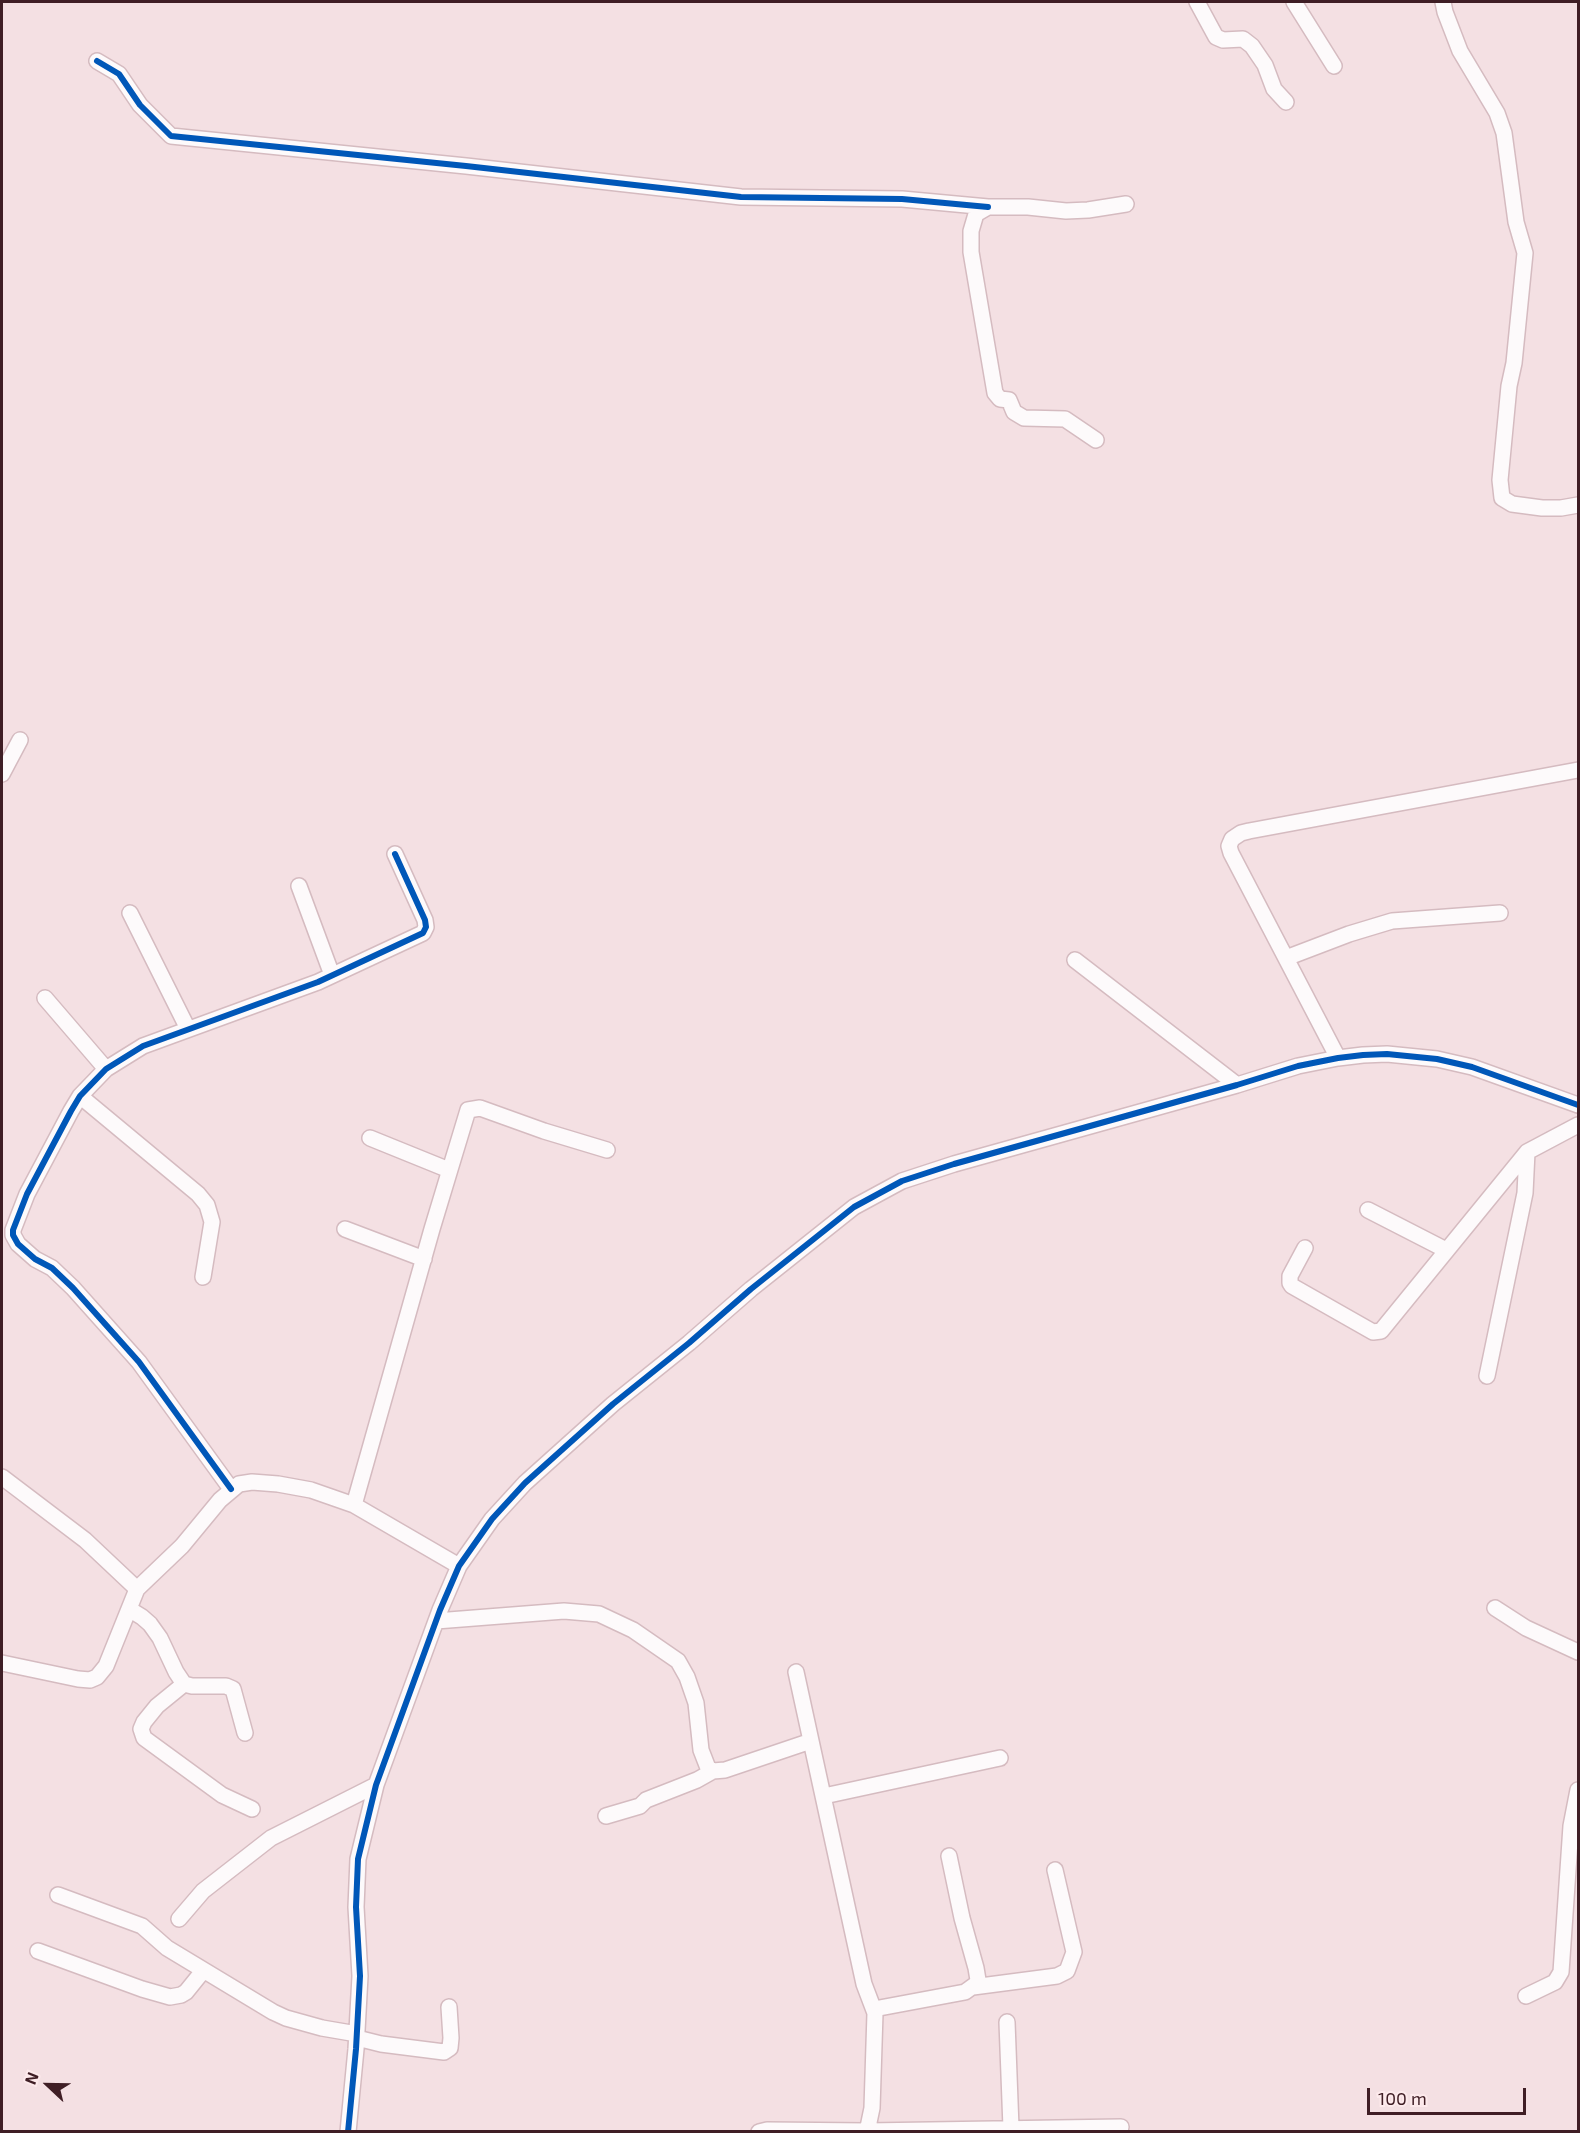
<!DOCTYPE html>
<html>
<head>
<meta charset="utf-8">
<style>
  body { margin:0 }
  #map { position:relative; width:1580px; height:2133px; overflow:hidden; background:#f4e0e3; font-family:"Exo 2",sans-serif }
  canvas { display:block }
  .frame { position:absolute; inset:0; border:3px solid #3f1e25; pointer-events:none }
  .north { position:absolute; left:18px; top:2055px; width:60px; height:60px; -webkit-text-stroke:4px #fdeaec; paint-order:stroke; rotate:292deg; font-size:16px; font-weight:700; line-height:24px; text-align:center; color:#3f1e25 }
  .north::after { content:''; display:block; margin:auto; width:21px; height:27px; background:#3f1e25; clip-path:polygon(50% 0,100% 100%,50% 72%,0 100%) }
  .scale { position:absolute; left:1367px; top:2088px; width:159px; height:27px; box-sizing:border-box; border:3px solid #3f1e25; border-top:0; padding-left:8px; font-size:18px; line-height:21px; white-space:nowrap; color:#3f1e25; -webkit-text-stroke:4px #fdeaec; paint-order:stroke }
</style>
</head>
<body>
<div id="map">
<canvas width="1580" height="2133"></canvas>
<div class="frame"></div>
<div class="north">N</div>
<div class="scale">100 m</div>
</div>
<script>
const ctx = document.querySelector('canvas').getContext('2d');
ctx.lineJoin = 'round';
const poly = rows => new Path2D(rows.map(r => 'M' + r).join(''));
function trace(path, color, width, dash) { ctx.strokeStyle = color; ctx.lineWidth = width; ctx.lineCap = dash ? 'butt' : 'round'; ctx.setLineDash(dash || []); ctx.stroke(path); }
const minor = poly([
  [1197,2,1216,37,1223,40,1243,39,1252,46,1265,65,1274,89,1286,102],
  [1294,2,1334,66],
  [1443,2,1445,12,1460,51,1497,113,1504,133,1516,222,1525,253,1514,363,1509,386,1500,480,1502,498,1512,504,1542,508,1561,508,1578,505],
  [97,61,119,74,140,105,171,136,466,166,741,197,902,199,988,207],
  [1096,440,1065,419,1024,418,1014,412,1009,400,1000,399,995,393,971,252,971,231,976,214,988,207,1028,207,1066,211,1088,210,1126,204],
  [2,774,20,740],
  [299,886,332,975],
  [130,913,188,1029],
  [1286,958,1349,934,1392,921,1500,913],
  [1075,960,1237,1085],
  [45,998,106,1069],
  [1338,1058,1231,853,1229,846,1232,839,1241,833,1249,831,1578,770],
  [80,1096,198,1194,207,1205,212,1222,203,1277],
  [370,1138,449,1170],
  [1368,1210,1446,1250],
  [345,1229,424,1259],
  [1305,1248,1290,1276,1290,1283,1292,1286,1373,1332,1381,1331,1527,1152,1578,1125],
  [1487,1376,1525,1193,1527,1152],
  [2,1477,85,1540,137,1589],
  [231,1489,139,1362,73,1288,52,1268,35,1259,18,1244,13,1235,13,1230,27,1194,71,1111,80,1096,106,1069,143,1046,318,982,423,933,426,927,425,920,395,854],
  [354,1505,432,1229,468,1110,480,1108,544,1131,607,1150],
  [1495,1608,1526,1628,1578,1652],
  [129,1609,142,1617,150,1624,160,1638,176,1672,184,1684,192,1686,226,1686,233,1689,245,1733],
  [436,1621,564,1611,599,1614,633,1630,678,1661,687,1677,696,1703,701,1750,708,1768,713,1771,725,1770,811,1741],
  [2,1663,78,1679,90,1680,97,1677,106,1666,137,1589,182,1546,220,1500,239,1484,252,1482,278,1484,311,1490,354,1505,459,1566],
  [796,1672,864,1984,875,2013,872,2108,867,2132],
  [184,1684,157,1706,144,1722,141,1729,144,1738,222,1795,252,1809],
  [824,1796,1000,1758],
  [606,1816,640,1806,646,1800,697,1780,713,1771],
  [58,1895,142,1926,167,1948,273,2012,286,2018,322,2028,357,2034],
  [179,1919,203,1891,271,1838,376,1785],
  [38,1951,142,1989,170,1997,181,1995,186,1992,203,1971],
  [973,1987,1057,1976,1067,1971,1074,1952,1055,1870],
  [1526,1996,1555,1982,1561,1972,1571,1826,1578,1790],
  [874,2009,965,1992,976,1984,978,1980,976,1968,962,1918,949,1856],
  [1007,2022,1011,2128],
  [357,2038,381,2044,444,2052,450,2048,451,2038,449,2007],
  [348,2132,356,2049,360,1976,356,1907,358,1859,376,1785,440,1610,459,1566,492,1519,525,1483,613,1404,689,1343,751,1289,854,1207,902,1181,954,1164,1237,1085,1298,1066,1338,1058,1363,1055,1387,1054,1437,1059,1472,1067,1578,1105],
  [759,2132,767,2130,867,2131,1121,2127]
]);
trace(minor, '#d5bbc0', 18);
trace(minor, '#fdfafb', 15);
trace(poly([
  [97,61,119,74,140,105,171,136,466,166,741,197,902,199,988,207],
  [231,1489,139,1362,73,1288,52,1268,35,1259,18,1244,13,1235,13,1230,27,1194,71,1111,80,1096,106,1069,143,1046,318,982,423,933,426,927,425,920,395,854],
  [348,2132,356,2049,360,1976,356,1907,358,1859,376,1785,440,1610,459,1566,492,1519,525,1483,613,1404,689,1343,751,1289,854,1207,902,1181,954,1164,1237,1085,1298,1066,1338,1058,1363,1055,1387,1054,1437,1059,1472,1067,1578,1105]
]), '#0057b8', 6);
</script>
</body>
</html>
